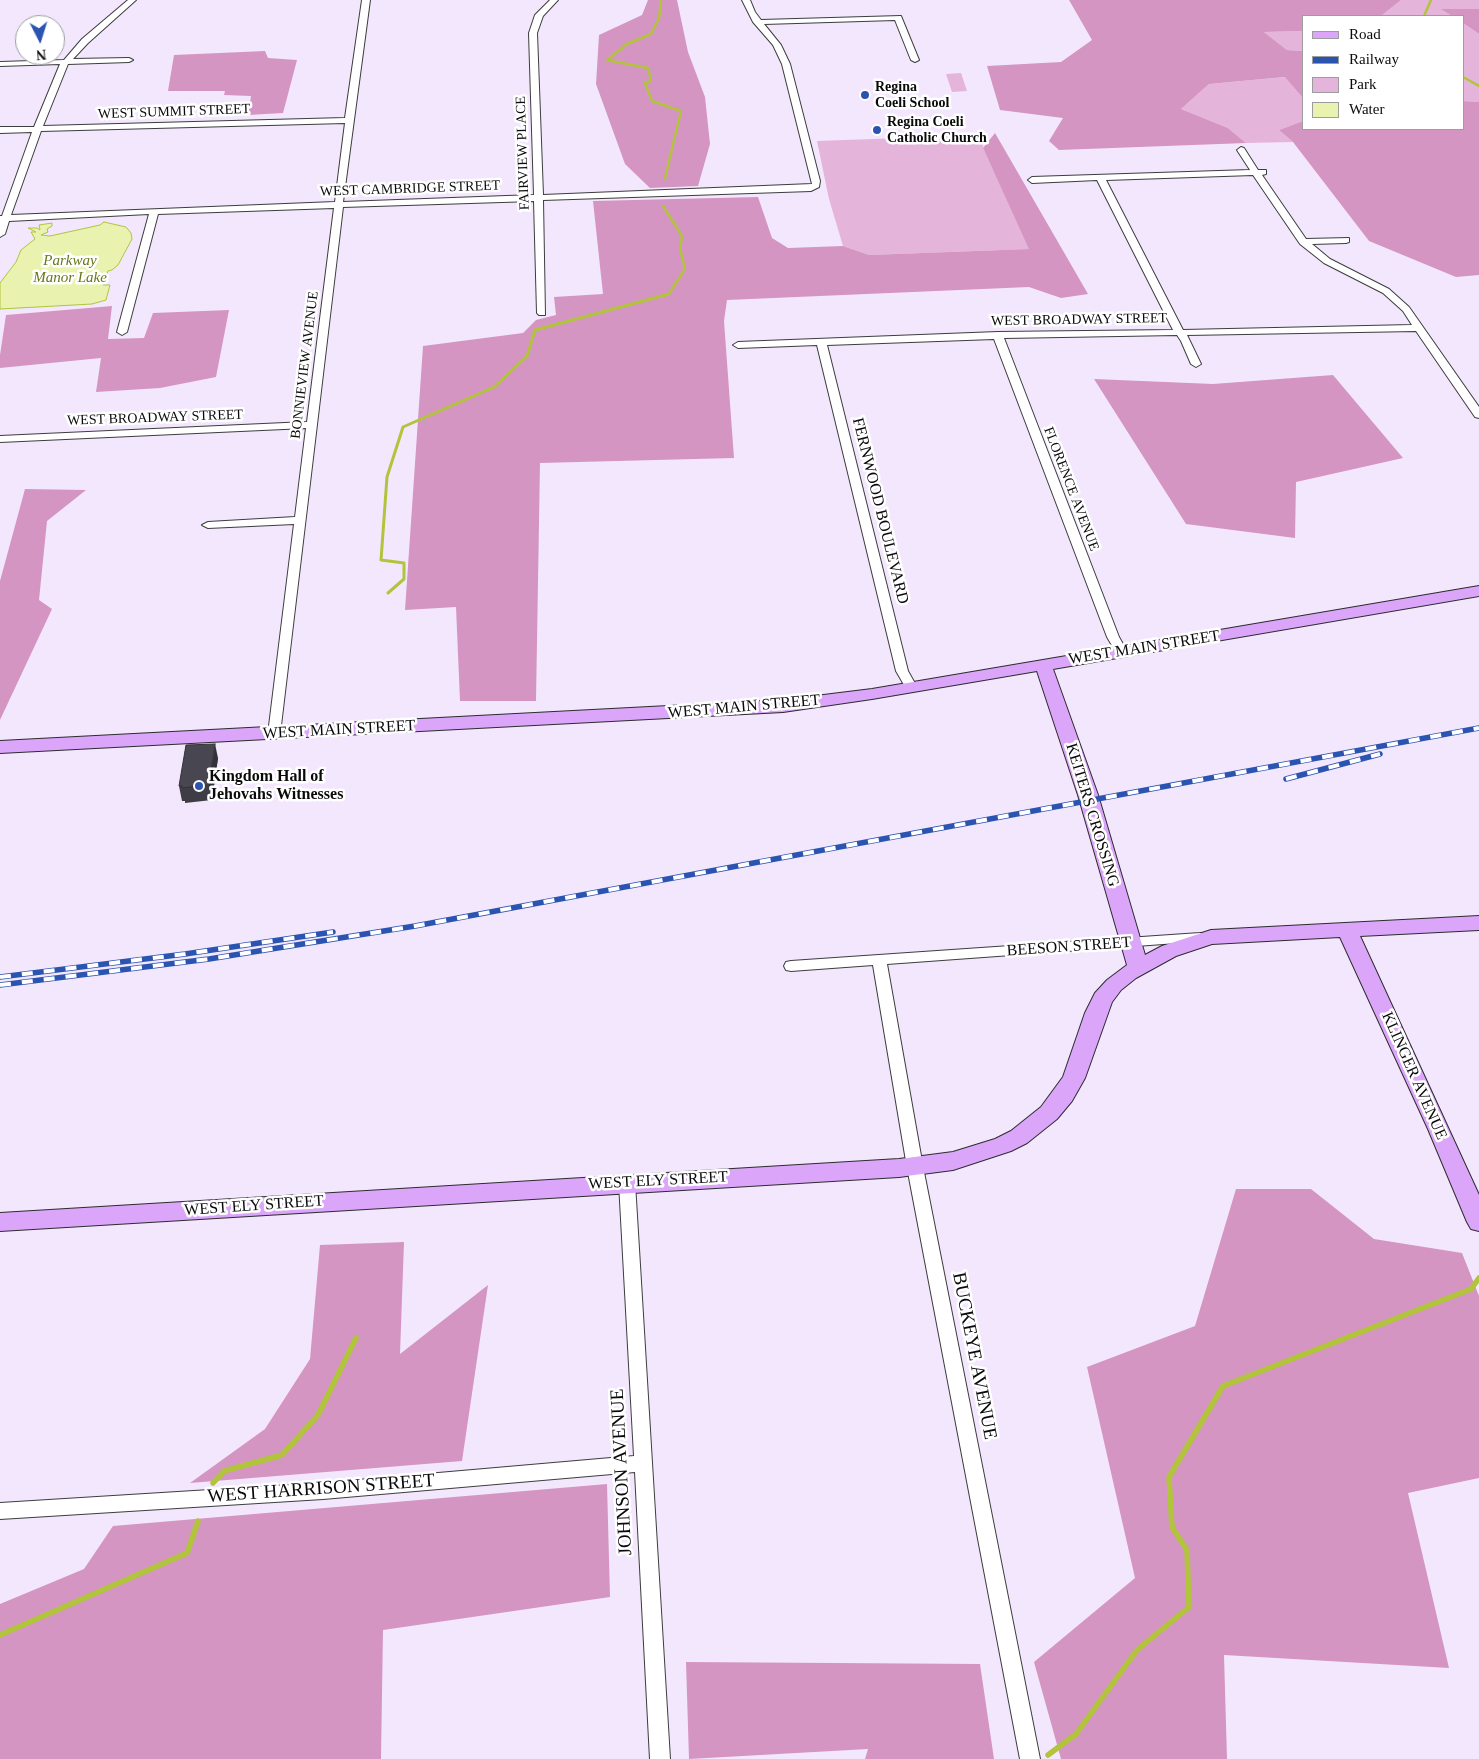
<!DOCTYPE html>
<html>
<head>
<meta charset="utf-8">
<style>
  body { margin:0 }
  #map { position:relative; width:1479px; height:1759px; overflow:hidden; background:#f3e7fe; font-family:Georgia,serif }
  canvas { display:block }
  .legend { position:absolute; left:1302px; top:15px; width:162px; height:115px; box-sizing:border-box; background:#fff; border:1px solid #9d9d9d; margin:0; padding:6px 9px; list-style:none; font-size:15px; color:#0a0a0a }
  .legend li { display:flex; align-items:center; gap:10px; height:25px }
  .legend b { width:25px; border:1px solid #9d9d9d }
  .north { position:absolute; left:15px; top:15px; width:50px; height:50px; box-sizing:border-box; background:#fff; border:1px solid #9d9d9d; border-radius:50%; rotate:175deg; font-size:14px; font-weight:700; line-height:20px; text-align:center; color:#0a0a0a }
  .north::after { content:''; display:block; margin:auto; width:18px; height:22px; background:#2b54b0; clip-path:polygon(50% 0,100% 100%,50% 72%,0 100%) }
</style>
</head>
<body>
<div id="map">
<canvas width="1479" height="1759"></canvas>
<ul class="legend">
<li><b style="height:6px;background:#dba6fa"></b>Road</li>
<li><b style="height:6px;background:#2b54b0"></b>Railway</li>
<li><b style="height:14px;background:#e5b4da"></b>Park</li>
<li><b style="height:14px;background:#eaf2b0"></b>Water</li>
</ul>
<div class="north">N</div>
</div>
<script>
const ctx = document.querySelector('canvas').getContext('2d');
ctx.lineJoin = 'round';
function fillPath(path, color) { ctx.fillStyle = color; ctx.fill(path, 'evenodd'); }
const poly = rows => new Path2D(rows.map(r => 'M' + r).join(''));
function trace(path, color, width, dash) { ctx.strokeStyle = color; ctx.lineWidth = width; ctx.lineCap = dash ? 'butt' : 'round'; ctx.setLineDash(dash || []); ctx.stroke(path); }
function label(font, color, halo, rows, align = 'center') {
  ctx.font = font + ' Georgia,serif'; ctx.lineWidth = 5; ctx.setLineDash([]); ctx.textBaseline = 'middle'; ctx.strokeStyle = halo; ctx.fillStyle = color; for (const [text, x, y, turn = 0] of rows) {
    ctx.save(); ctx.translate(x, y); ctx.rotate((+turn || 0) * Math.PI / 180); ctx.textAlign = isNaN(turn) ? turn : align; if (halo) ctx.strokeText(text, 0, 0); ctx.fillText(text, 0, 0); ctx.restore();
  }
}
fillPath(poly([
  [1401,0,1479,0,1479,9,1442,9,1452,16,1381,16],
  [1463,23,1479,34,1479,102,1463,101],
  [1303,31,1303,51,1287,50,1264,32],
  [961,73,967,91,952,92,946,74],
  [1286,77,1303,98,1303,121,1279,130,1293,142,1246,143,1228,128,1181,109,1209,84],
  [984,135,983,148,1030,249,869,255,843,246,829,199,817,141]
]), '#e5b4da');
fillPath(poly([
  [648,0,677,0,688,52,705,97,710,144,698,186,650,188,625,164,596,84,599,35,642,15],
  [1069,0,1401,0,1381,16,1303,16,1303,31,1264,32,1287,50,1303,51,1303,98,1285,77,1209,84,1181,109,1228,128,1246,143,1059,150,1049,141,1063,118,1000,110,987,66,1061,62,1092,40],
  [1441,9,1479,9,1479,34,1463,23,1463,16,1452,16],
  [265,51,268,58,297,60,283,113,248,115,251,96,224,95,225,91,168,91,174,55],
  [1463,101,1479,102,1479,275,1456,277,1369,241,1293,142,1279,130,1303,121,1303,129,1463,129],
  [995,133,1088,294,1061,298,1029,287,727,300,724,321,734,458,540,463,536,701,460,701,456,607,405,610,423,346,523,333,536,320,556,315,554,297,603,294,593,201,758,197,772,238,788,248,843,246,869,255,1029,249,983,148],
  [112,306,108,339,144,338,153,313,229,310,216,377,160,388,96,392,101,358,0,368,0,355,6,315],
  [1333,375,1403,458,1296,482,1295,538,1186,524,1094,379,1213,384],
  [25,489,86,490,47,521,39,600,52,609,0,720,0,581],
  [1236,1189,1311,1189,1374,1239,1462,1253,1479,1296,1479,1478,1408,1493,1449,1668,1224,1655,1227,1759,1061,1759,1034,1662,1135,1578,1087,1367,1195,1326],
  [404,1242,400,1354,488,1285,462,1461,190,1483,265,1429,310,1359,320,1245],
  [607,1484,610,1597,383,1630,381,1759,0,1759,0,1604,84,1569,113,1526],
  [686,1662,980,1664,994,1759,865,1759,868,1749,689,1759]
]), '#d495c2');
const water = poly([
  [104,222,126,227,131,233,132,239,118,265,112,270,108,271,103,285,110,285,106,300,92,304,0,309,0,283,16,262,21,250,35,239,31,232,36,232,28,228,37,228,40,230,39,225,52,223,52,226,47,229,48,232,41,235,50,236,100,225,104,222]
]);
fillPath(water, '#eaf2b0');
trace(water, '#b1c43b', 1);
trace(poly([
  [661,0,659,18,651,34,627,44,607,60,648,68,651,81,645,83,652,101,681,111,665,178],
  [1424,16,1431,0],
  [1463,77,1479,86],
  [663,206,682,236,680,248,685,269,670,292]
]), '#b1c43b', 2.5);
trace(poly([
  [388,593,404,579,404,563,381,560,387,477,403,427,494,387,527,356,535,330,669,294,671,291]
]), '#b1c43b', 3);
trace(poly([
  [213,1483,224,1471,282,1455,318,1415,356,1338],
  [0,1635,187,1553,198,1521],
  [1048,1755,1076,1734,1137,1650,1189,1607,1187,1550,1172,1527,1169,1477,1223,1386,1471,1289,1479,1278]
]), '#b1c43b', 5.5);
const street = poly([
  [128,0,136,0,88,43,73,59,129,58,133,60,129,62,68,64,43,126,345,118,362,0,370,0,343,202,534,195,529,33,535,15,550,0,558,0,543,16,537,33,543,195,812,184,782,64,773,45,753,22,742,0,750,0,755,12,761,20,901,16,919,60,915,62,911,60,895,20,764,24,781,45,790,64,820,181,819,187,811,191,543,200,545,315,539,315,537,313,534,201,343,207,280,734,274,738,268,734,294,524,208,528,202,525,208,522,295,517,306,428,0,442,0,436,307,422,334,208,158,214,127,332,122,335,117,332,149,214,9,221,5,234,0,237,0,216,2,216,32,132,0,133,0,127,34,127,60,64,0,66,0,62,64,60,82,39,128,0],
  [345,123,335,202,11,215,41,131,345,123],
  [1241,147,1244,148,1258,170,1266,170,1266,174,1262,175,1306,239,1349,238,1349,242,1346,243,1312,244,1330,259,1389,289,1409,307,1479,407,1479,418,1475,417,1416,331,1187,335,1201,364,1196,367,1191,364,1181,341,1177,335,1004,338,1119,637,1127,651,1121,655,1117,654,1107,637,994,339,827,345,908,671,917,687,911,691,907,690,896,671,817,345,738,348,733,345,738,342,998,332,1173,330,1097,180,1032,183,1028,180,1032,177,1250,170,1237,150,1241,147],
  [1253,175,1300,244,1324,263,1383,293,1403,311,1412,325,1183,330,1106,180,1253,175],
  [1200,933,1205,935,1207,938,1205,941,887,964,923,1167,1040,1759,1020,1759,907,1167,873,965,791,971,786,970,784,966,786,962,791,961,1200,933],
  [627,1177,633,1179,635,1183,670,1759,650,1759,635,1472,323,1499,0,1519,0,1503,323,1483,634,1456,619,1183,621,1179,627,1177]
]);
const secondary = poly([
  [1479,586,1479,596,1053,669,1098,795,1145,955,1162,946,1211,930,1479,916,1479,930,1360,936,1479,1195,1479,1231,1471,1229,1467,1222,1428,1129,1340,937,1212,944,1176,956,1136,978,1121,990,1112,1002,1085,1078,1072,1101,1057,1119,1027,1143,1011,1151,953,1170,899,1177,0,1231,0,1213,899,1159,953,1152,995,1139,1011,1131,1041,1107,1063,1077,1085,1013,1095,993,1107,980,1127,965,1078,795,1037,671,872,699,783,712,0,753,0,741,783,700,872,689,1479,586]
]);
trace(street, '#3d3d3d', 2);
trace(secondary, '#2c2c2c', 2);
fillPath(street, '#fff');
fillPath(secondary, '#dba6fa');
const rail = poly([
  [1286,779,1380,754],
  [0,977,185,954,333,932],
  [0,985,209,959,415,926,1479,728]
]);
trace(rail, '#2b54b0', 5.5);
trace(rail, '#fff', 4, [11]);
fillPath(poly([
  [218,758,212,800,185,803,185,801,182,801,179,786]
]), '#3e3d46');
fillPath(poly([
  [215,744,218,758,212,800,209,785]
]), '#323239');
const building = poly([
  [215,744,209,785,182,788,182,786,179,786,186,745,215,744]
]);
fillPath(building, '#484751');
trace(building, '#323239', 1);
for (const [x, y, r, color] of [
  [865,95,5,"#2b54b0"],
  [877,130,5,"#2b54b0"],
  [199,786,5,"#2b54b0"]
]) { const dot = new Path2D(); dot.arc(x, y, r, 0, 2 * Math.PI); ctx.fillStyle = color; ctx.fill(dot); trace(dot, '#fff', 2); }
label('bold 14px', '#0a0a0a', '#fff', [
  ["Regina",875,87],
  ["Coeli School",875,103],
  ["Regina Coeli",887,122],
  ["Catholic Church",887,138]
], 'left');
label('14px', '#0a0a0a', '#fff', [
  ["WEST SUMMIT STREET",174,112,-2],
  ["FAIRVIEW PLACE",523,153,-92],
  ["WEST CAMBRIDGE STREET",410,189,-2],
  ["WEST BROADWAY STREET",1079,320,-1],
  ["BONNIEVIEW AVENUE",305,365,-83],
  ["WEST BROADWAY STREET",155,418,-2],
  ["FLORENCE AVENUE",1071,489,69]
]);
label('italic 15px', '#67781a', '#fff', [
  ["Parkway",70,261],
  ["Manor Lake",70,278]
]);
label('16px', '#0a0a0a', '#fff', [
  ["FERNWOOD BOULEVARD",880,511,76],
  ["WEST MAIN STREET",1144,648,-9],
  ["WEST MAIN STREET",744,707,-5],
  ["WEST MAIN STREET",339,730,-3],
  ["KEITERS CROSSING",1092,815,73],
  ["BEESON STREET",1069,947,-4],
  ["KLINGER AVENUE",1414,1076,66],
  ["WEST ELY STREET",658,1181,-3],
  ["WEST ELY STREET",254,1206,-4]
]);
label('bold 16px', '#0a0a0a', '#fff', [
  ["Kingdom Hall of",209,777],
  ["Jehovahs Witnesses",209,795]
], 'left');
label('19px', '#0a0a0a', '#fff', [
  ["BUCKEYE AVENUE",974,1356,79],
  ["JOHNSON AVENUE",622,1472,-93],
  ["WEST HARRISON STREET",321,1489,-4]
]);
</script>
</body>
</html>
